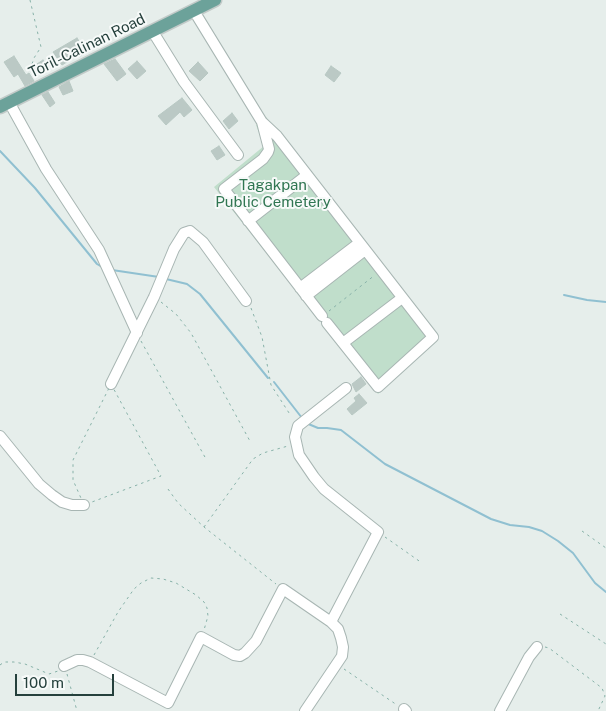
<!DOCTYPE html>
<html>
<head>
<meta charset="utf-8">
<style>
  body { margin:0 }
  #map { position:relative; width:606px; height:711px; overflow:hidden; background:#e6eeeb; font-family:"Public Sans",sans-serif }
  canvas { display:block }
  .scale { position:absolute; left:15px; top:674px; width:99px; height:22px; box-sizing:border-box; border:2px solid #25403c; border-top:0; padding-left:6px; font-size:15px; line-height:18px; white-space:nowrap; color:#25403c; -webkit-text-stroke:4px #f7faf9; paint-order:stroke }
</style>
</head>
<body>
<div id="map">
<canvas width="606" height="711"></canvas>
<div class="scale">100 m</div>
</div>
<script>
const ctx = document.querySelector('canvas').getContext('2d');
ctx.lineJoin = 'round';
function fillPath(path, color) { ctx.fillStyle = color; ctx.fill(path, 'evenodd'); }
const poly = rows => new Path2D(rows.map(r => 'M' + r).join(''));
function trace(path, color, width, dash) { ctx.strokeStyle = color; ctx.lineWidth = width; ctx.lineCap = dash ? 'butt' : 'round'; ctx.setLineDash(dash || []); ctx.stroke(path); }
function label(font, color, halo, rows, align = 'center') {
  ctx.font = font + ' "Public Sans",sans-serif'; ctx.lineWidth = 4; ctx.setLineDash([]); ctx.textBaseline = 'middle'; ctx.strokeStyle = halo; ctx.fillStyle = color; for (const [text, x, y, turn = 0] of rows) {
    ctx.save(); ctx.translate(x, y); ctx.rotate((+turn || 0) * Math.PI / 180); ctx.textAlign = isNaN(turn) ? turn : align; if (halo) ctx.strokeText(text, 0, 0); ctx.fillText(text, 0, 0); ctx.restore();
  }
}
fillPath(poly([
  [266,117,438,338,378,394,214,187,264,146,256,125]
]), '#c0decb');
trace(poly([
  [0,151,35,188,97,264,102,267],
  [112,270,159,277],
  [166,279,187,284,200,294,268,378],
  [564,295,587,300,606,302],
  [274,382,302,418],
  [306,423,318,428,327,428,341,430,385,464,491,519,510,525,529,527,542,531,558,541,573,553,595,583,606,592]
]), '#90c0d1', 2);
const building = poly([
  [77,38,86,52,79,57,78,55,62,65,53,52,77,38],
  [14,56,26,75,29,73,34,81,25,86,18,74,14,77,4,62,14,56],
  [115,59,126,74,117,81,104,64,115,59],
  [43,60,50,69,44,73,37,64,43,60],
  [137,61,146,71,137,79,128,69,137,61],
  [198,62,208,73,200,81,189,71,198,62],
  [331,66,341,73,334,82,325,75,331,66],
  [69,81,73,91,63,95,59,87,69,81],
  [48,92,55,103,50,107,42,95,48,92],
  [182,98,192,110,184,117,180,112,166,125,158,116,182,98],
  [232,113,238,121,229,129,223,121,232,113],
  [219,146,225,155,217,160,211,151,219,146],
  [361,377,366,384,356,392,352,384,361,377],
  [359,394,367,403,352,415,347,409,356,401,354,398,359,394]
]);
fillPath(building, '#bbc9c5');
trace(building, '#b8c8c3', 1);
const minor = poly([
  [194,11,262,122,277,136,433,337,378,387,327,323],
  [153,32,184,82,238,155],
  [9,102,46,169,99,250,137,333],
  [262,122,269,149,268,152,263,159,224,189,322,316],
  [248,221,307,175],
  [300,288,359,243],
  [306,296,365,250],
  [343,343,402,298],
  [111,384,154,297,174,249,184,233,190,231,203,242,246,301],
  [0,436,39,484,52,495,62,502,72,505,84,505],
  [331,622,378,532,324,489,314,477,299,455,295,437,298,426,346,388],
  [64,666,77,660,83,660,90,662,168,703,201,637,234,655,240,656,245,653,256,641,283,589,331,622,338,629,341,638,343,647,342,656,305,711],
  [404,709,406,711],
  [500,711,529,657,537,647]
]);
const major = poly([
  [0,107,215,0]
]);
trace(minor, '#a8b6b3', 12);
trace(major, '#c2cac8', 15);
trace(poly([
  [30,0,41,47,34,58,32,64,37,77],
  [161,302,176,314,191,333,251,443],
  [251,308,262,337,271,385,291,416],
  [329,311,375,275],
  [141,341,206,459],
  [111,384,161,476,84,505,73,480,73,460,111,384],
  [168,489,178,503,204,527,276,584],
  [204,527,253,459,263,453,288,446],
  [582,531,606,548],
  [385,537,422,563],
  [560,614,606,644],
  [545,647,549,648,602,688,605,696,598,711],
  [94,655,118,612,134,589,141,583,151,578,163,579,176,583,196,595,204,602,207,608,208,616,204,630],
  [0,665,4,662,14,662,25,664,49,674,58,671],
  [344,669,397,705],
  [67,674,77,711]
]), '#87b1a8', 1, [2.5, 4]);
trace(minor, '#fff', 10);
trace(major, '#6ca29a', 12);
label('15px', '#25403c', '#f7faf9', [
  ["Toril-Calinan Road",87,46,-26]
]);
label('15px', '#307652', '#f7faf9', [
  ["Tagakpan",273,185],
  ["Public Cemetery",273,202]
]);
</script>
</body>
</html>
